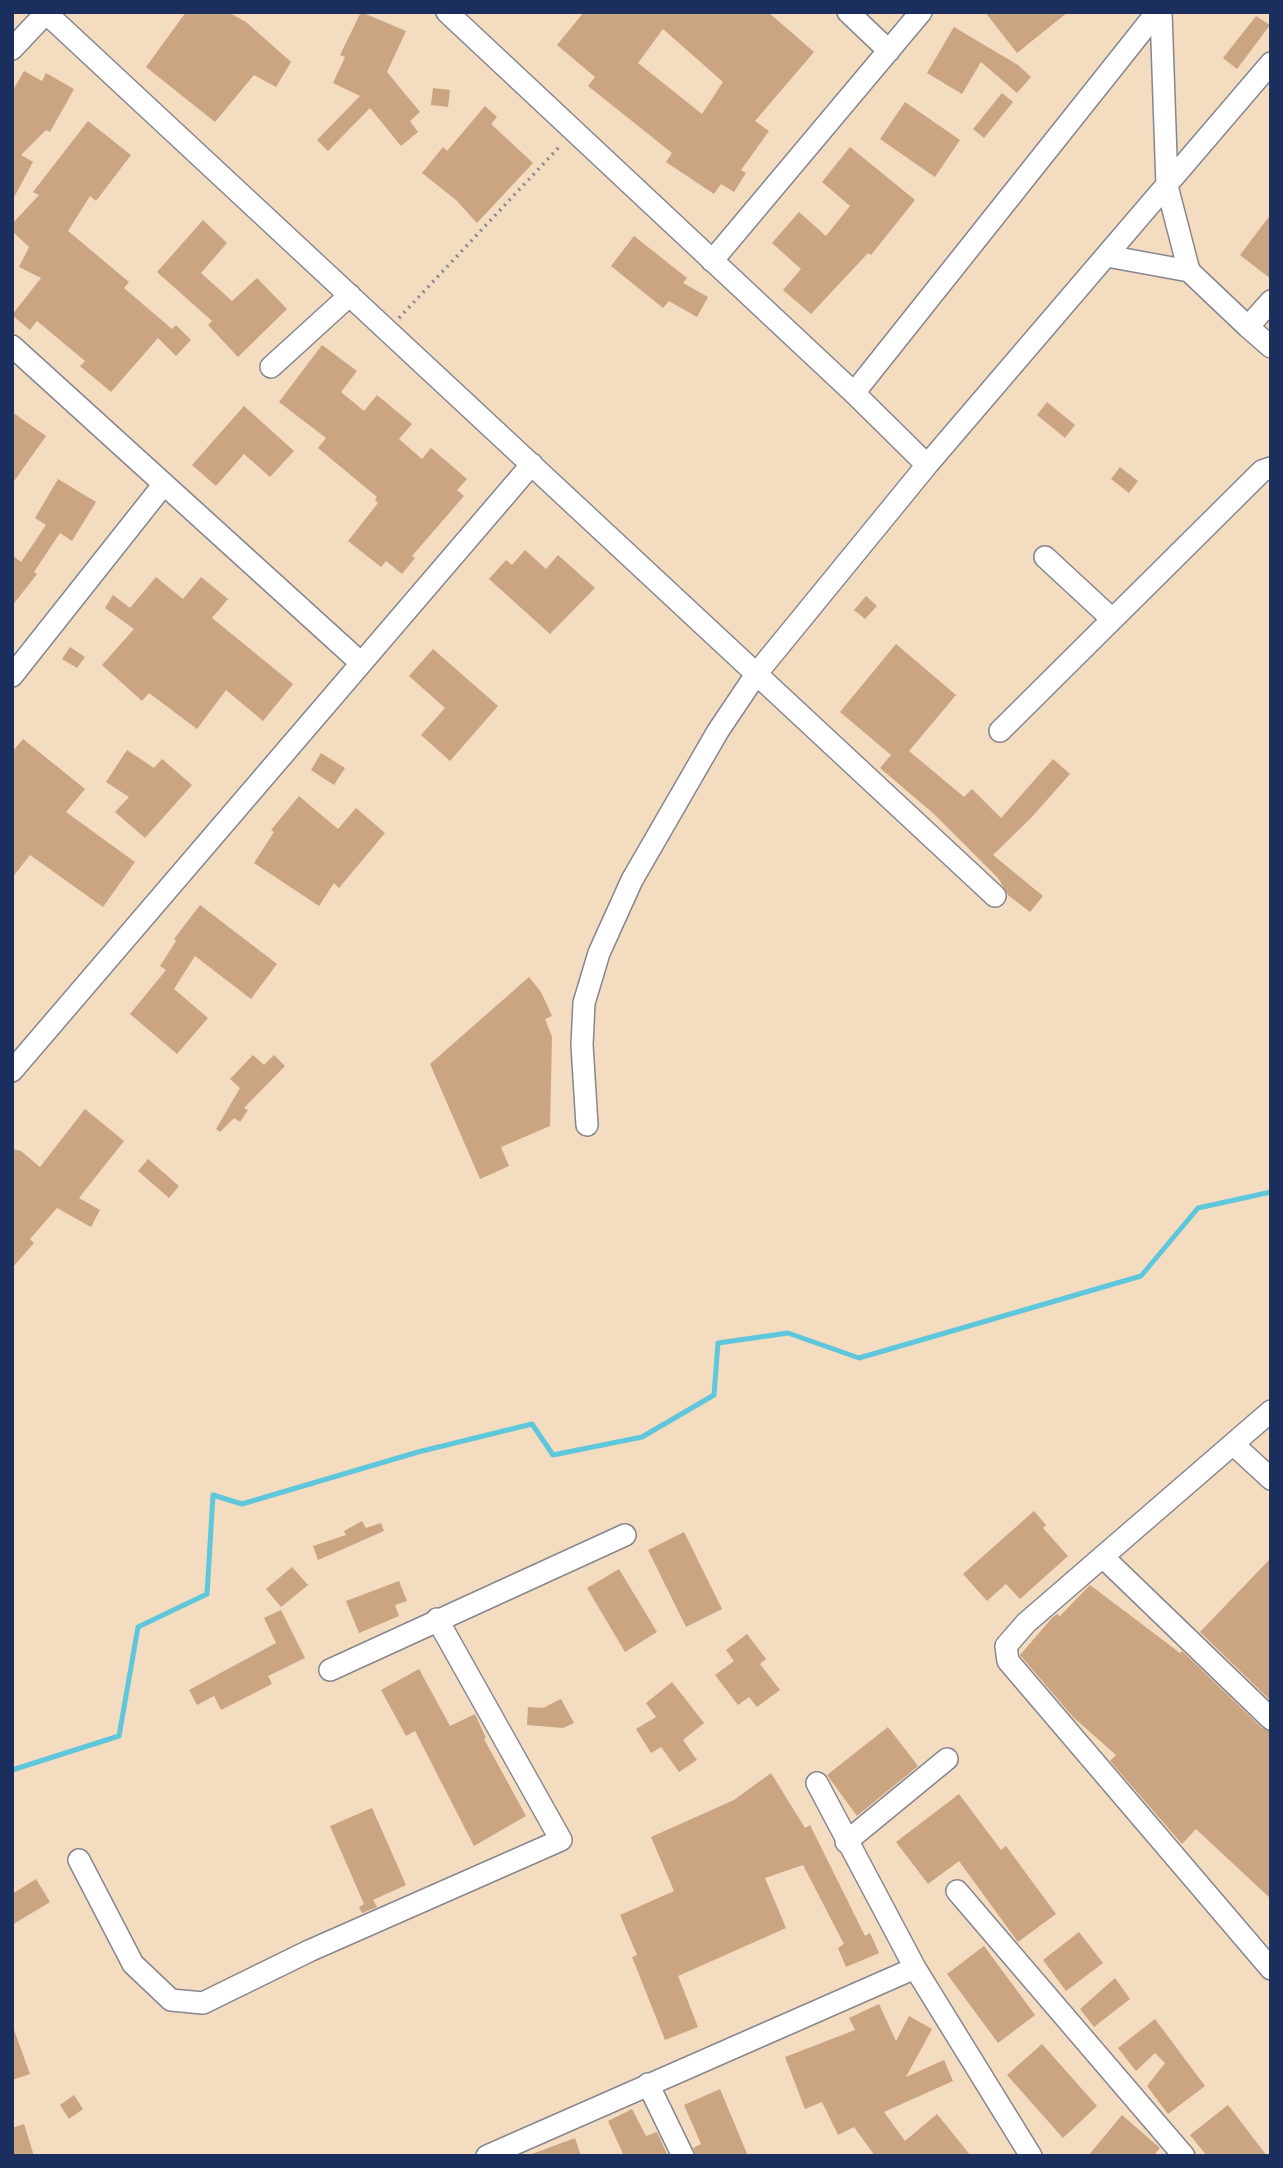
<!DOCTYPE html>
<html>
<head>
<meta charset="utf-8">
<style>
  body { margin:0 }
  #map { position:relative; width:1283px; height:2168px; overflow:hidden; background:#f3dcc0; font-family:Dekko,sans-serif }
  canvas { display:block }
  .frame { position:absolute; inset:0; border:14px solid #1b2f5e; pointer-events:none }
</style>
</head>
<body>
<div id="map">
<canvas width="1283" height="2168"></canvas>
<div class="frame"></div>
</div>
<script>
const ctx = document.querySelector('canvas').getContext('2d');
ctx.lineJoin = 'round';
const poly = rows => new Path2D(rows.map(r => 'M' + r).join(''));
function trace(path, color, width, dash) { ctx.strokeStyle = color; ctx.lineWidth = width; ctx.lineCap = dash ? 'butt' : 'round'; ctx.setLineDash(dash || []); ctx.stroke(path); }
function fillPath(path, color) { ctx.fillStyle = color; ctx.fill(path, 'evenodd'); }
trace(poly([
  [12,1770,119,1736,138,1627,207,1594,213,1495,242,1504,418,1452,532,1424,553,1455,642,1437,714,1395,718,1343,788,1333,859,1358,1141,1276,1198,1208,1271,1192]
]), '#5fc7dc', 5);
fillPath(poly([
  [186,12,228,12,246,22,291,62,276,87,254,75,215,122,146,67],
  [361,12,406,31,387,72,420,112,410,121,418,132,401,146,370,108,328,151,317,140,360,96,333,83,345,57,340,55],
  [584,12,768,12,814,52,755,121,769,131,741,170,746,173,734,192,721,184,714,194,666,162,672,153,588,86,595,77,557,45],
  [663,29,723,82,702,114,638,63],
  [985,12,1068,12,1017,53],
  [1256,16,1270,25,1237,69,1223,58],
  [954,27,1018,65,1031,77,1017,93,981,62,962,94,927,73],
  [24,71,42,81,46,73,74,89,50,132,46,130,21,155,33,162,12,201,12,92],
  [433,88,450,90,448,107,431,105],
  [1002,93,1013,102,984,138,973,129],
  [905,102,960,140,935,177,880,139],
  [485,106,497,117,491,124,533,163,477,223,456,200,422,173,443,147,447,151],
  [88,121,131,155,96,201,90,196,68,231,129,282,124,288,172,329,176,325,191,340,176,356,158,338,111,392,80,366,85,361,37,321,30,330,12,315,41,278,19,267,29,247,12,231,12,224,39,195,33,192],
  [850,147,915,200,871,255,868,253,811,314,783,290,801,269,772,243,799,212,826,236,850,206,822,182],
  [1271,214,1271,279,1240,255],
  [203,220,227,243,201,273,232,301,257,278,287,309,238,357,208,325,212,321,157,272],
  [634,236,687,278,683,283,708,297,697,317,669,301,663,308,611,266],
  [322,345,357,371,341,392,364,411,377,395,412,424,399,439,422,459,431,448,467,479,457,490,464,496,412,556,415,558,402,574,386,561,381,567,348,541,378,503,375,500,377,497,318,448,326,438,279,402],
  [1047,402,1075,425,1065,438,1037,415],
  [244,406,294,451,270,477,244,454,216,486,192,465],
  [12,412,46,436,12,484],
  [1120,467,1138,481,1129,493,1111,479],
  [58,479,96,502,72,541,60,533,34,572,37,574,12,606,12,555,21,562,46,525,35,518],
  [525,550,546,569,558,555,595,588,550,634,489,579,506,560,512,565],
  [156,577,183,599,201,577,228,599,212,618,293,684,263,721,226,690,197,729,149,693,142,701,102,665,134,629,105,608,113,595,130,608],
  [866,596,877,606,865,619,854,610],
  [896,644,956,695,909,751,964,797,972,789,1001,818,1053,759,1070,774,1031,818,993,855,1043,896,1030,912,1008,895,998,878,934,814,880,768,891,755,840,712],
  [70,647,85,657,77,668,62,659],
  [433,649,498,706,450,761,421,735,445,708,409,676],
  [23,739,85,789,66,812,135,862,103,907,30,855,12,878,12,752],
  [127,750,154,768,162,759,192,785,145,838,115,812,129,797,106,782],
  [321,753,345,768,334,785,311,770],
  [299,796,338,829,356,808,385,833,339,888,334,883,319,906,254,863,274,832,271,830],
  [200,905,277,964,251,999,195,956,174,989,208,1018,177,1054,130,1014,166,970,160,966,176,941,174,939],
  [529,977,541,992,552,1016,545,1019,552,1037,550,1126,501,1147,509,1166,480,1179,430,1064],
  [253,1055,264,1065,274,1055,285,1066,244,1108,248,1110,240,1122,234,1118,220,1132,216,1129,240,1088,230,1079],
  [85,1109,124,1141,79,1198,100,1210,91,1227,57,1208,30,1239,34,1243,12,1268,12,1149,21,1151,40,1167],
  [148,1159,179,1186,169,1198,138,1171],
  [1034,1511,1046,1525,1043,1528,1068,1556,1020,1599,1006,1584,987,1601,963,1574],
  [362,1521,366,1528,381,1523,384,1531,318,1560,313,1546,346,1535,344,1531],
  [684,1532,722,1609,686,1627,648,1550],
  [1271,1558,1271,1701,1200,1632],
  [292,1567,308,1585,281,1607,266,1589],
  [619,1569,657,1632,625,1652,587,1588],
  [399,1581,407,1601,395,1605,399,1616,359,1633,346,1601],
  [1090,1585,1180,1653,1182,1651,1262,1728,1271,1732,1271,1899,1196,1829,1182,1844,1110,1761,1116,1755,1073,1717,1020,1655,1052,1618,1057,1614,1060,1616],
  [281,1610,305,1658,268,1676,272,1684,221,1710,214,1696,197,1705,189,1690,276,1643,264,1618],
  [747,1634,766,1659,760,1664,780,1690,757,1707,749,1697,738,1705,715,1675,734,1661,726,1650],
  [419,1669,450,1726,475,1714,486,1738,484,1739,526,1816,474,1846,415,1731,406,1736,381,1690],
  [672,1682,704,1723,683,1740,697,1760,679,1772,661,1747,651,1753,636,1729,656,1717,646,1703],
  [561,1699,574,1723,563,1728,527,1725,528,1707,543,1708],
  [888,1727,918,1766,857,1816,827,1775],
  [771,1773,805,1828,810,1825,865,1936,870,1933,879,1953,846,1967,838,1948,844,1944,803,1865,765,1878,786,1928,678,1976,698,2027,665,2040,632,1957,637,1955,620,1915,674,1891,651,1837,734,1800],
  [959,1794,1001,1850,1006,1846,1056,1914,1018,1942,959,1861,928,1884,896,1842],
  [372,1808,406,1885,373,1900,377,1907,362,1913,359,1907,364,1904,330,1826],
  [36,1879,50,1902,12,1925,12,1894],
  [1079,1932,1103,1963,1066,1991,1043,1960],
  [984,1946,1035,2015,998,2043,947,1974],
  [1115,1978,1130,1999,1094,2027,1080,2009],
  [879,2004,896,2041,909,2016,932,2029,906,2077,944,2060,953,2081,884,2112,905,2141,937,2114,971,2156,875,2156,854,2127,838,2135,822,2102,805,2109,785,2057,855,2030,849,2018],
  [1155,2019,1205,2086,1168,2114,1147,2086,1165,2063,1155,2053,1136,2071,1118,2048],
  [14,2030,30,2074,12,2080,12,2031],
  [1042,2044,1097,2106,1063,2138,1007,2075],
  [720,2089,748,2156,696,2156,693,2148,701,2144,684,2105],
  [74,2095,83,2109,69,2119,60,2105],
  [1228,2105,1267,2156,1207,2156,1190,2135],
  [632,2109,646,2136,657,2132,668,2156,624,2156,608,2121],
  [1122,2115,1160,2148,1153,2156,1088,2156],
  [24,2124,34,2156,12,2156,12,2128],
  [575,2138,581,2156,532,2156,532,2154]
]), '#cba482');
const minor = poly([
  [45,12,995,896],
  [447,12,854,393,927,465],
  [848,12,889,51],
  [1161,12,1167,186,1189,271,1248,327,1271,301],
  [12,49,46,13],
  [1107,256,1189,271],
  [712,261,921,12],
  [1248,327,1271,347],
  [12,346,361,663],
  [271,367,350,295],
  [854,393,1157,12],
  [1045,557,1112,619],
  [12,676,164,484],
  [1000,731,1262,471,1271,468],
  [12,1071,532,464],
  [587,1125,582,1045,584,1003,599,953,632,880,718,731,757,673,927,465,1271,63],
  [1271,1411,1026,1623,1006,1646,1008,1661,1271,1969],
  [1233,1444,1271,1479],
  [1103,1557,1271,1719],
  [330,1670,625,1535],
  [817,1783,915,1968,1031,2156],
  [846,1842,947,1759],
  [79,1860,133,1964,171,2000,203,2003,309,1951,561,1840,437,1619],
  [957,1891,1184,2156],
  [648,2084,683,2156],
  [487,2156,915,1968]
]);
trace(minor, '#87868f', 24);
trace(poly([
  [399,318,561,145]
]), '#87868f', 3.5, [2, 5]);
trace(minor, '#fff', 21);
</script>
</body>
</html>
